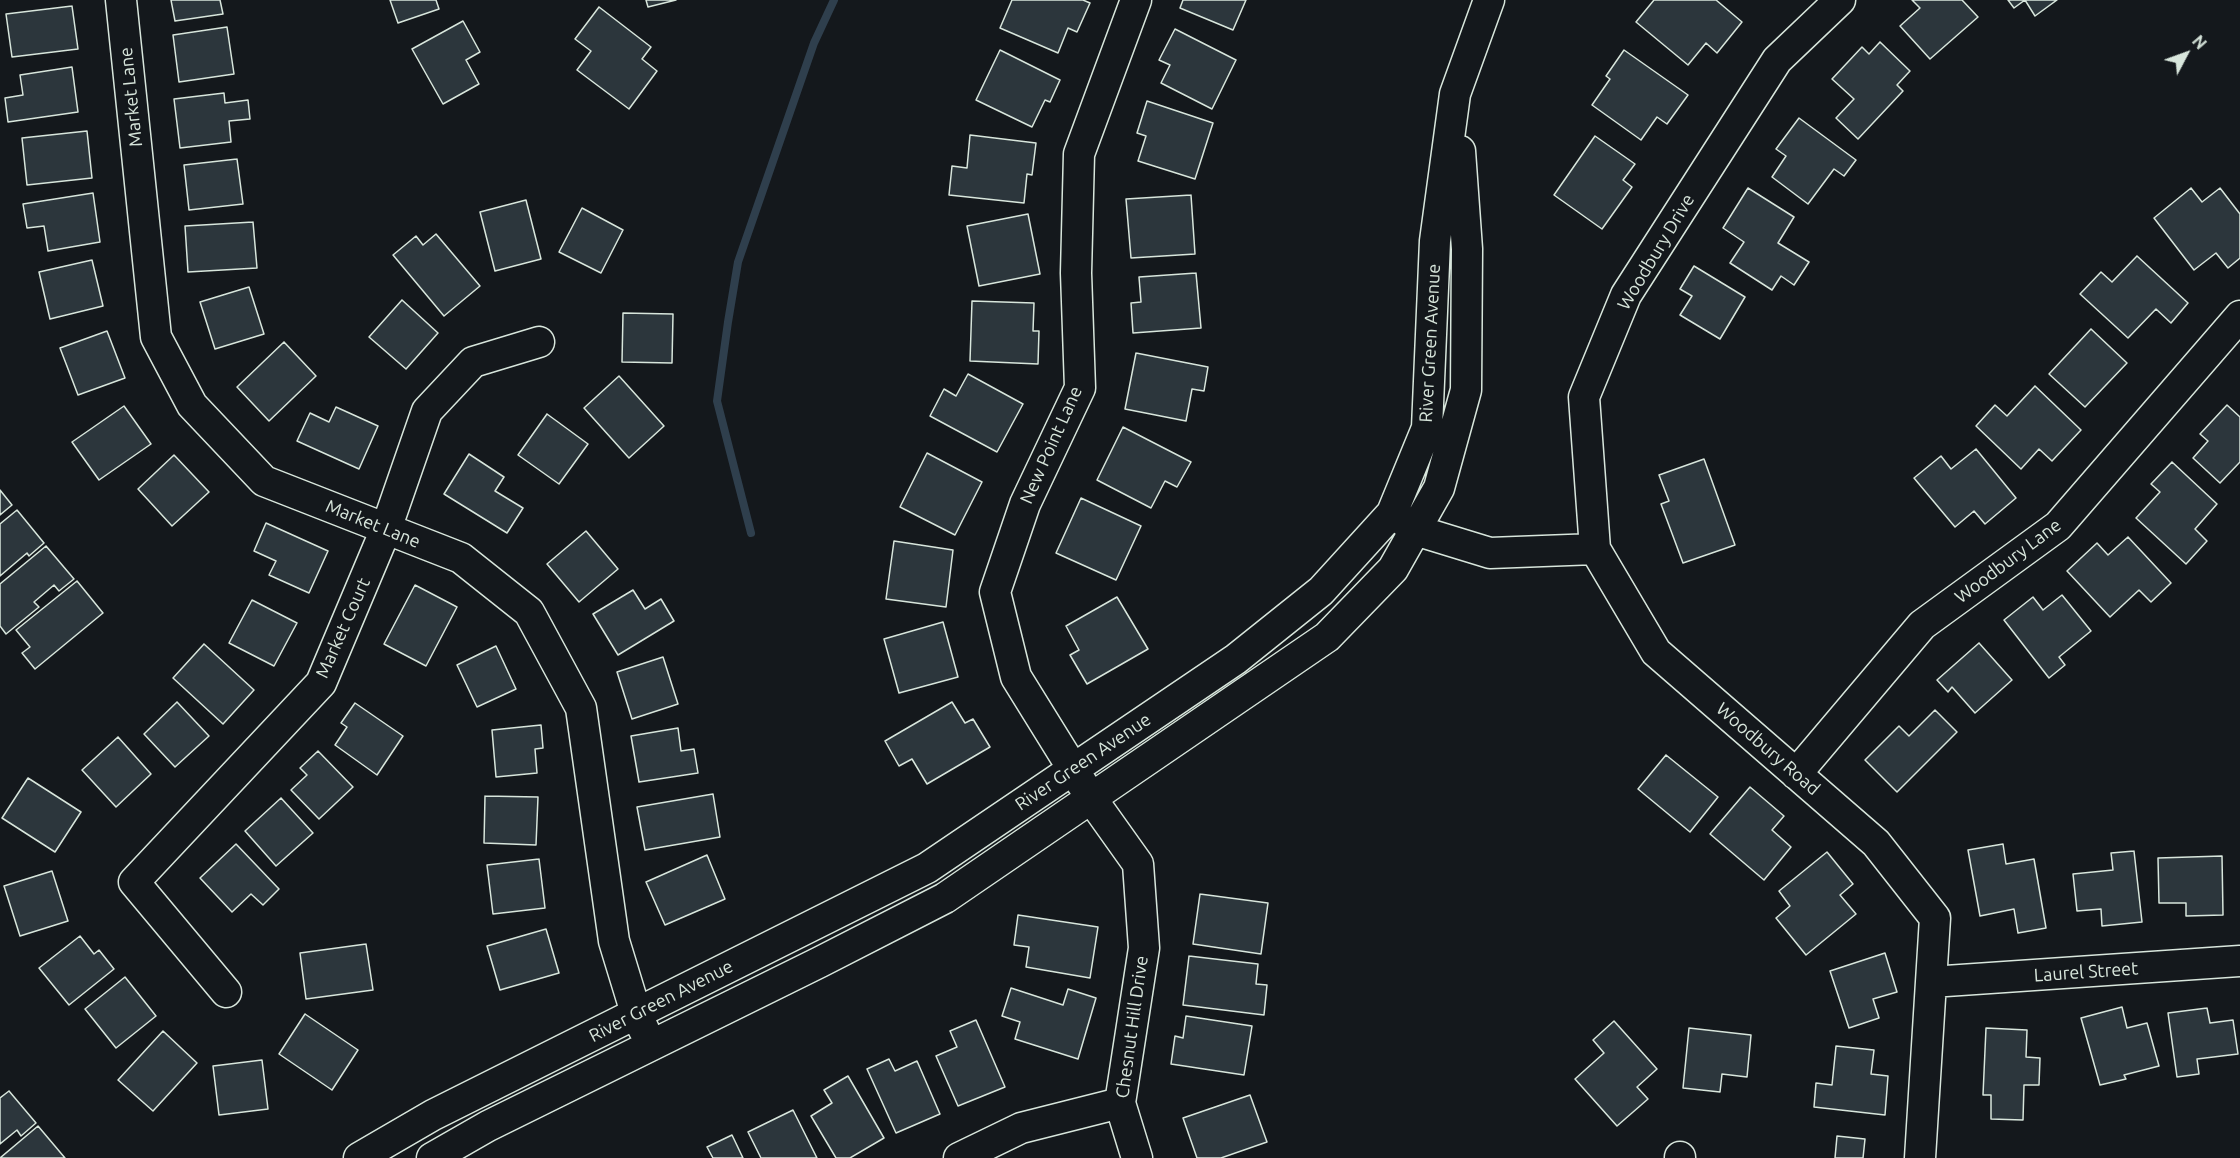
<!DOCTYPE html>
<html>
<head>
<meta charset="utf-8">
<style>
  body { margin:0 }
  #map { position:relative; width:2240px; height:1158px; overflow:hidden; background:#14181c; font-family:Ubuntu,sans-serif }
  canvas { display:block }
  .north { position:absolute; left:2156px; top:24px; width:60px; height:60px; -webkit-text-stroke:4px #14181c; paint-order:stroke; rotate:49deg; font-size:16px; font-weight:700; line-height:24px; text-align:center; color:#d8e6dc }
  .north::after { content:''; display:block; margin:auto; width:21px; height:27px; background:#d8e6dc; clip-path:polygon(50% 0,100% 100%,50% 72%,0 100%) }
</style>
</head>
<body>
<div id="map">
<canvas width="2240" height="1158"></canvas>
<div class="north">N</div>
</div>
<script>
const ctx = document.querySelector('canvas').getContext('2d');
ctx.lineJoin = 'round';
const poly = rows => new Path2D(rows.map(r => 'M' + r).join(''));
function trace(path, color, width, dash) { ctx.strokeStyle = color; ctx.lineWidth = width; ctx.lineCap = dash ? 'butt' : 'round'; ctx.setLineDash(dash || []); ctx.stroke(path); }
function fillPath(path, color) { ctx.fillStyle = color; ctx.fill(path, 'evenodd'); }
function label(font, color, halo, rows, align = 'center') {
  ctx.font = font + ' Ubuntu,sans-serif'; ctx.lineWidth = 4.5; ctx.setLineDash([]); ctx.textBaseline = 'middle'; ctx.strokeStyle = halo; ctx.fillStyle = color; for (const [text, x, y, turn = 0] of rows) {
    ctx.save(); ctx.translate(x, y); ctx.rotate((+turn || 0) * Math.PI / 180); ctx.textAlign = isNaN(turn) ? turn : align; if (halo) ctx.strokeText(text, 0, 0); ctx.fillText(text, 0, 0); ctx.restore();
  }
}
trace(poly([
  [751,533,717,401,728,322,738,262,814,43,834,0]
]), '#2f3f4d', 8);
const building = poly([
  [171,0,220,0,223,14,175,21,171,0],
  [390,0,436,0,439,9,398,23,390,0],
  [646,0,676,0,648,7,646,0],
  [1012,0,1083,0,1090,3,1077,32,1068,28,1058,53,1000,28,1012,0],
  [1183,0,1246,0,1233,30,1180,8,1183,0],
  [1654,0,1716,0,1742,22,1717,53,1706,43,1688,65,1636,22,1654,0],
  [1912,0,1962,0,1978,17,1930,59,1900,26,1920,8,1912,0],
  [2008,0,2057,0,2035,16,2025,0,2014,8,2008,0],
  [72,6,78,49,12,57,6,14,72,6],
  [599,7,651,47,642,59,657,71,629,109,577,70,591,51,575,39,599,7],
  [463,21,480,52,466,60,479,84,443,104,412,49,463,21],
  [227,27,234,74,179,82,173,35,227,27],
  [1175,29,1236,60,1212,109,1161,83,1170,65,1159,60,1175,29],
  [1880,42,1910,71,1897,85,1903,91,1858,139,1836,118,1854,99,1832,79,1862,47,1869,54,1880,42],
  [1000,50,1060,80,1050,102,1045,100,1032,127,976,100,1000,50],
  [1624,50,1688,95,1667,124,1657,117,1641,140,1592,105,1610,79,1606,76,1624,50],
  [72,67,78,112,8,122,5,98,23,95,20,75,72,67],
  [224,93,225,103,248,100,250,119,229,121,231,142,180,148,174,99,224,93],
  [1147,101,1213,123,1195,179,1138,161,1146,136,1137,133,1147,101],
  [1799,118,1856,160,1844,176,1834,169,1808,204,1772,177,1786,156,1776,149,1799,118],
  [87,131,92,178,27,185,22,138,87,131],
  [970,135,1036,143,1032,175,1027,174,1024,203,949,195,952,166,967,168,970,135],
  [1595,136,1635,164,1623,180,1632,187,1602,229,1554,195,1595,136],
  [237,159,243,204,189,210,184,165,237,159],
  [1748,188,1794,217,1778,243,1809,262,1794,285,1781,276,1772,290,1730,263,1744,242,1723,228,1748,188],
  [2191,188,2202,202,2220,188,2240,214,2240,258,2228,268,2216,253,2194,270,2154,218,2191,188],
  [93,193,100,242,48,251,44,226,27,228,23,204,93,193],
  [1191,195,1195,254,1131,258,1126,199,1191,195],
  [526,200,541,259,495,271,480,212,526,200],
  [582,208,623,230,601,273,559,252,582,208],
  [1028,214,1040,274,979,286,967,226,1028,214],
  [253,222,257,268,188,272,185,226,253,222],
  [436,234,480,286,444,316,393,255,416,236,423,245,436,234],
  [2137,256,2188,303,2171,323,2156,309,2128,338,2080,294,2101,272,2112,282,2137,256],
  [92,260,103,306,50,319,39,272,92,260],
  [1694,266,1745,297,1720,339,1680,315,1692,296,1680,289,1694,266],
  [1196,273,1201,328,1133,333,1131,303,1141,302,1139,277,1196,273],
  [249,287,264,334,215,349,200,302,249,287],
  [402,300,438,333,406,369,369,337,402,300],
  [972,301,1034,303,1033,331,1039,331,1038,364,970,361,972,301],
  [623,313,673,314,672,363,622,362,623,313],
  [2091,329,2127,363,2085,407,2049,374,2091,329],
  [107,331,125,378,78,395,60,348,107,331],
  [284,342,316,376,269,421,237,387,284,342],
  [1136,353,1208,367,1204,391,1192,389,1186,421,1125,409,1136,353],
  [968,374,1023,404,997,452,930,416,944,389,956,396,968,374],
  [619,376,664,426,629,458,584,408,619,376],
  [2035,386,2081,430,2052,461,2039,449,2021,469,1976,426,1995,405,2007,416,2035,386],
  [2227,405,2240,417,2240,462,2220,483,2193,458,2208,441,2200,434,2227,405],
  [124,406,151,444,99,480,72,442,124,406],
  [336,407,378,426,359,469,297,441,310,413,329,422,336,407],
  [547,414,588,444,559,484,518,455,547,414],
  [1123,427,1191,462,1177,487,1165,481,1151,508,1097,480,1123,427],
  [1976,449,2016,498,1985,524,1974,511,1955,527,1914,478,1941,456,1951,469,1976,449],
  [927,453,982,482,955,535,900,507,927,453],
  [469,454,504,477,495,491,523,508,507,533,444,494,469,454],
  [174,455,209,492,172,526,138,489,174,455],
  [1704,459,1735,545,1683,563,1661,504,1669,501,1659,475,1704,459],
  [2172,462,2217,504,2195,529,2207,541,2186,564,2136,518,2160,492,2151,484,2172,462],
  [0,490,12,505,0,515,0,490],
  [1081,498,1141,526,1116,580,1056,553,1081,498],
  [17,510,44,543,29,556,27,553,0,576,0,524,17,510],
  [266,523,328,551,309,593,269,575,276,561,254,551,266,523],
  [586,531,618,569,579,602,547,564,586,531],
  [2128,537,2171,583,2151,602,2139,590,2110,617,2067,571,2097,543,2108,555,2128,537],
  [894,541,953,550,946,607,886,599,894,541],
  [46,546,74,579,59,591,54,585,34,602,39,607,6,634,0,626,0,584,46,546],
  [77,581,103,613,35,669,22,653,30,647,16,630,77,581],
  [415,585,457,607,426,666,384,644,415,585],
  [633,590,645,609,661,599,674,621,618,655,593,614,633,590],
  [2062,595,2091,631,2059,657,2065,665,2049,678,2004,620,2033,597,2043,610,2062,595],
  [1117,597,1148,649,1087,684,1070,655,1079,650,1066,626,1117,597],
  [252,600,297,623,274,666,229,643,252,600],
  [943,622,958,677,899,693,884,639,943,622],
  [1979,643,2012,680,1975,713,1952,687,1948,692,1937,680,1979,643],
  [204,644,254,690,223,724,173,678,204,644],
  [496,646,516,689,477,707,457,665,496,646],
  [663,657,678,704,632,719,617,672,663,657],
  [177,702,209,736,175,767,144,734,177,702],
  [952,702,965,723,973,719,990,747,927,784,912,759,899,766,885,741,952,702],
  [355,703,403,736,377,775,335,745,347,727,341,723,355,703],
  [1935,710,1957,732,1897,792,1865,760,1899,726,1909,736,1935,710],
  [541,725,543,748,535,749,537,773,496,777,492,730,541,725],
  [678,728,681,751,694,749,698,773,639,782,631,736,678,728],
  [118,737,151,774,116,807,82,770,118,737],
  [318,751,353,787,319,819,291,790,307,775,300,768,318,751],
  [1666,755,1718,797,1690,832,1638,789,1666,755],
  [28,778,81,812,55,852,2,818,28,778],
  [1750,787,1784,816,1772,830,1791,847,1764,880,1710,834,1750,787],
  [713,794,720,837,645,850,637,807,713,794],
  [485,796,538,797,536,845,484,843,485,796],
  [281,798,313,833,276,866,245,831,281,798],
  [236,844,279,889,263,905,251,894,232,912,200,878,236,844],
  [2003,844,2006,864,2034,859,2046,928,2018,933,2014,909,1980,916,1968,850,2003,844],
  [2134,851,2142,922,2102,926,2101,909,2077,911,2073,874,2113,870,2111,853,2134,851],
  [1827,852,1853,884,1840,895,1856,914,1806,955,1776,918,1790,906,1779,891,1827,852],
  [707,855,725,899,665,925,646,882,707,855],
  [2222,856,2223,915,2186,916,2186,903,2159,903,2158,858,2222,856],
  [539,859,545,908,493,914,487,865,539,859],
  [52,871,68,921,20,936,4,886,52,871],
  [1200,894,1268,903,1261,954,1193,944,1200,894],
  [1018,915,1098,927,1090,978,1026,967,1029,947,1014,945,1018,915],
  [546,929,559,973,500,990,487,946,546,929],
  [80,936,94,954,99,950,114,969,69,1005,39,968,80,936],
  [366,944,373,990,306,999,300,953,366,944],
  [1885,953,1897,992,1873,999,1879,1018,1849,1028,1830,971,1885,953],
  [1189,956,1258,964,1256,984,1267,985,1264,1015,1183,1005,1189,956],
  [125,977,156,1016,116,1048,85,1009,125,977],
  [1011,988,1063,1005,1068,989,1096,998,1078,1059,1015,1039,1020,1022,1002,1016,1011,988],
  [2122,1007,2127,1028,2147,1023,2159,1066,2124,1075,2126,1079,2100,1085,2081,1018,2122,1007],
  [2207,1008,2210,1023,2233,1020,2238,1054,2197,1059,2199,1074,2177,1077,2168,1013,2207,1008],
  [305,1014,358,1050,332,1090,279,1054,305,1014],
  [1186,1016,1252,1026,1244,1075,1171,1064,1175,1036,1183,1038,1186,1016],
  [976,1020,1005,1087,958,1106,936,1056,957,1047,950,1031,976,1020],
  [1614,1021,1657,1069,1637,1087,1648,1099,1617,1126,1575,1079,1604,1053,1593,1040,1614,1021],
  [1689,1028,1751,1035,1747,1077,1722,1074,1720,1092,1683,1088,1689,1028],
  [1986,1028,2027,1030,2026,1057,2040,1058,2039,1085,2024,1085,2023,1120,1991,1119,1991,1095,1983,1095,1986,1028],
  [163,1031,197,1063,153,1111,118,1080,163,1031],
  [1836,1046,1874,1050,1871,1074,1888,1076,1885,1115,1814,1107,1816,1083,1832,1085,1836,1046],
  [889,1059,895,1071,917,1061,940,1114,896,1133,867,1069,889,1059],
  [262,1060,268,1109,219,1115,213,1066,262,1060],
  [848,1076,884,1138,850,1158,836,1158,811,1116,832,1103,824,1090,848,1076],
  [9,1091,36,1123,21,1136,17,1130,0,1144,0,1098,9,1091],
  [1250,1095,1267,1142,1221,1158,1197,1158,1183,1118,1250,1095],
  [793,1110,817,1158,761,1158,748,1132,793,1110],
  [38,1126,65,1158,0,1158,38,1126],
  [732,1135,743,1158,713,1158,707,1147,732,1135],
  [1837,1136,1865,1139,1863,1158,1835,1158,1837,1136]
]);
fillPath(building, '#2c363c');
trace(building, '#d8e6dc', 1.5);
const minor = poly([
  [121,0,156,337,192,405,264,481,461,558,529,612,581,708,614,941,636,1013,644,1030],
  [1136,0,1079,154,1076,273,1080,388,1025,504,995,592,1016,677,1091,798,1138,864,1144,948,1120,1103,1137,1158],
  [1400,518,1415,530,1490,553,1595,549,1656,652,1876,843,1935,918,1920,1158],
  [1595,549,1584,397,1626,295,1777,60,1840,0],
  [1796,774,1922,625,2058,526,2240,316],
  [1931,982,2240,961],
  [226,992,134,882,321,683,386,529,427,411,473,362,539,342],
  [1680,1157,1680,1158],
  [359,1158,433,1115,927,868,1236,659,1321,591,1392,513,1427,428,1435,241,1455,94,1489,0],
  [432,1158,488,1126,820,962,945,898,1327,637,1393,569,1439,488,1466,390,1467,249,1460,151],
  [959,1158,1021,1128,1120,1103]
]);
trace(minor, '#d8e6dc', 33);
trace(minor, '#14181c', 30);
label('18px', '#d8e6dc', '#14181c', [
  ["Market Lane",131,97,-96],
  ["Woodbury Drive",1656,252,-59],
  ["River Green Avenue",1430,343,-87],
  ["New Point Lane",1051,445,-66],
  ["Market Lane",373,524,22],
  ["Woodbury Lane",2008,561,-37],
  ["Market Court",343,628,-66],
  ["Woodbury Road",1768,749,41],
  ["River Green Avenue",1083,762,-34],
  ["Laurel Street",2086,972,-4],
  ["River Green Avenue",661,1001,-27],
  ["Chesnut Hill Drive",1132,1027,-82]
]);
</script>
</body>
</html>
